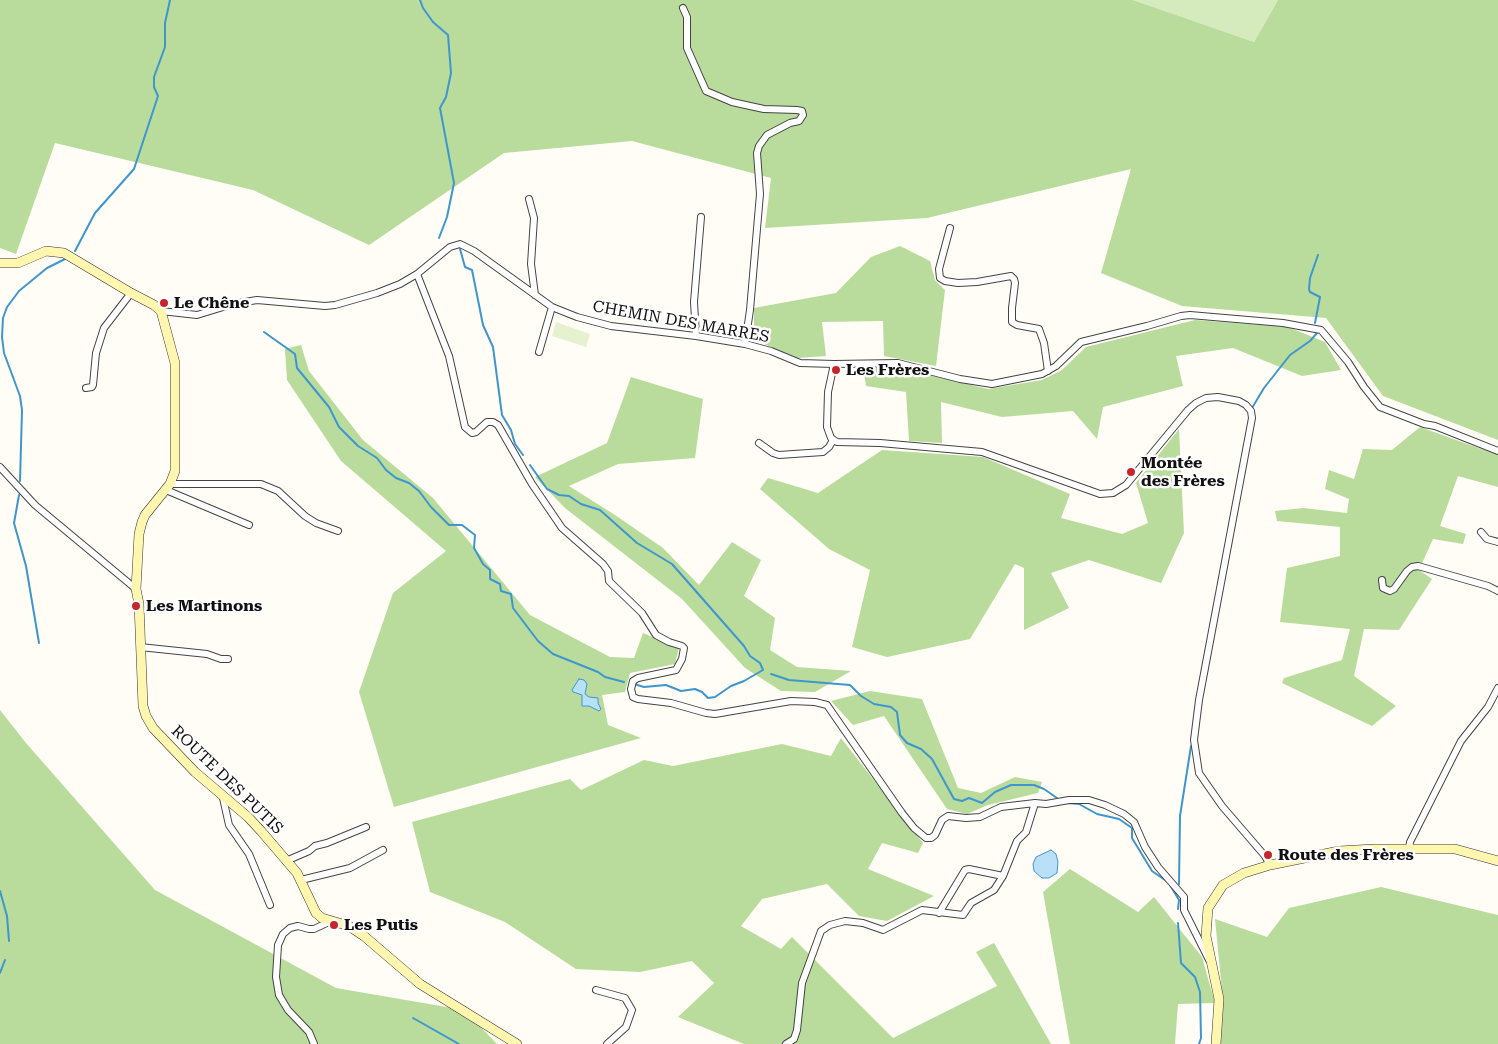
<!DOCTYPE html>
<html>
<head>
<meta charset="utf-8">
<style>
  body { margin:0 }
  canvas { display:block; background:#fffdf5 }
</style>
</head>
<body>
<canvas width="1498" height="1044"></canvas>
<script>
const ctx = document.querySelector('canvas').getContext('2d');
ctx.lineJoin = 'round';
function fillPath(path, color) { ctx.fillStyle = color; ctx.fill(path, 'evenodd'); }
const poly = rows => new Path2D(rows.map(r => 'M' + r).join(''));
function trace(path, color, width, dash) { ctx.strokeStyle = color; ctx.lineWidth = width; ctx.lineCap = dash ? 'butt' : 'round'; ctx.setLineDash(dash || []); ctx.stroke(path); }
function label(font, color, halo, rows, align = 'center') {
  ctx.font = font + ' "Roboto Serif",serif'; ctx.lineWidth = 5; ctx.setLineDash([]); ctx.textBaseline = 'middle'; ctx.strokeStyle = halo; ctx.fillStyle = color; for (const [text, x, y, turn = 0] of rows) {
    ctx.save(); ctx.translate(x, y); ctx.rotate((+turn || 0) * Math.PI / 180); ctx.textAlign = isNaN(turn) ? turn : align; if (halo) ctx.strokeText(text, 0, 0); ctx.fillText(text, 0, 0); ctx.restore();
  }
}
fillPath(poly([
  [1133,0,1278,0,1254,42]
]), '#d5ebbd');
fillPath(poly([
  [0,0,1133,0,1254,42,1278,0,1498,0,1498,440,1383,396,1326,318,1182,306,1101,273,1131,169,927,218,765,228,771,178,632,141,504,153,369,245,253,190,55,143,16,254,0,248],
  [900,246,930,261,935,280,945,290,936,366,884,356,883,321,822,322,826,356,798,358,754,340,754,308,836,293,871,257],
  [1195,320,1288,327,1325,342,1341,370,1302,376,1233,348,1176,356,1183,386,1103,407,1097,439,1073,411,1002,417,941,402,942,443,909,441,906,392,866,386,863,366,896,367,988,389,1042,380,1062,370,1086,347],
  [301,345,309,371,363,440,433,498,530,615,610,657,634,658,643,633,679,648,675,664,630,673,625,692,602,695,608,725,641,738,394,807,359,692,393,593,446,551,341,461,287,380,285,349],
  [631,377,703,399,695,458,618,464,569,486,615,515,663,548,699,585,732,542,761,560,744,596,775,618,770,650,797,667,851,671,815,692,781,691,745,668,682,599,565,508,535,477,607,443],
  [1420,427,1498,455,1498,487,1458,476,1440,526,1466,534,1463,544,1433,539,1419,570,1432,579,1399,630,1364,629,1354,676,1396,706,1372,726,1282,683,1284,678,1342,660,1350,629,1280,622,1287,568,1340,556,1340,527,1277,521,1275,511,1303,508,1347,513,1349,499,1325,489,1329,470,1354,479,1363,449,1392,450],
  [1179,429,1184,533,1161,583,1089,560,1051,573,1069,608,1024,630,1024,568,1015,564,970,639,887,657,852,647,870,570,829,549,760,489,768,478,818,493,882,450,983,457,1070,494,1061,518,1122,534,1148,523,1136,483],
  [870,691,922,699,958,788,981,793,1015,777,1042,782,1038,793,988,805,967,814,947,809,884,716,853,725,831,701],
  [0,710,26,743,155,890,336,988,464,1010,497,1044,0,1044],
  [841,738,923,843,918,853,882,843,868,869,934,896,887,921,859,916,827,884,762,899,741,926,781,949,792,937,893,1038,997,986,976,952,994,943,1051,1044,744,1044,678,1017,714,983,692,961,640,972,576,969,505,922,430,892,412,822,570,779,581,790,644,760,673,766,782,744,831,756],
  [1070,869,1138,912,1154,897,1202,957,1215,1003,1178,1004,1175,1044,1070,1044,1043,892],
  [1381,887,1498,915,1498,1044,1221,1044,1222,991,1215,919,1267,937,1289,908]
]), '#b9dc9c');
fillPath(poly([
  [556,322,590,334,586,347,552,336]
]), '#e6f2cf');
const water = poly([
  [579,679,584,680,587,684,585,694,589,697,598,698,598,703,601,709,599,711,589,706,582,706,582,695,573,692,572,690,579,679],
  [1051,850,1056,854,1058,862,1057,873,1049,878,1042,878,1034,871,1033,864,1036,857,1051,850]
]);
fillPath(water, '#b9e0f7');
trace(water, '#3f96cf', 1);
trace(poly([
  [420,0,423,8,433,22,448,35,451,73,446,97,440,108,454,183,447,217,439,238],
  [460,249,465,267,472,270,483,325,493,347,502,415,511,430,515,444,523,455],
  [75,251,95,213,134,169,158,96,154,87,154,77,165,47,165,23,170,0],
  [1315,323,1320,297,1310,292,1309,289,1310,278,1318,255],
  [264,332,295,354,297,368,329,407,339,427,358,446,377,458,386,470,396,478,409,483,419,491,431,507,449,525,462,525,475,535,474,548,483,564,490,570,490,579,500,584,501,591,511,594,513,608,538,641,553,654,598,672,605,677,624,682],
  [1252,408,1264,388,1290,355,1310,341,1317,333],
  [530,465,547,489,559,495,569,496,581,504,600,510,637,543,672,564,744,646,750,656,760,663,763,670,744,681,731,686,715,697,708,698,702,692,695,689,681,691,666,685,644,687,634,684],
  [20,481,22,410,20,396,4,353,2,337,3,318,7,307,19,291,47,268,67,258],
  [19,495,14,523,26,566,39,643],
  [771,674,789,680,850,685,861,696,874,704,891,707,897,712,900,735,907,743,921,749,932,759,954,799,962,801,969,798,982,803,995,792,1011,785,1034,785,1044,789,1057,798],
  [1067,803,1079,804,1097,814,1119,819,1132,828,1132,838,1152,871,1165,880],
  [1179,884,1180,816,1191,746],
  [1170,885,1179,900,1178,909],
  [0,891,7,916,9,941],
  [1178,923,1181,963,1195,977,1200,992,1201,1038,1199,1044],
  [0,973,5,960],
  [413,1018,459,1044]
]), '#3f96cf', 2);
const street = poly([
  [683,8,687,17,687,48,706,91,732,102,750,106,764,109,797,110,802,111,803,115,799,121,790,123,767,135,759,146,757,153,760,194,750,310,745,344],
  [529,199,534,218,531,264,535,295],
  [950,228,939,269,940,278,945,281,958,283,977,282,1011,276,1014,279,1015,283,1012,308,1012,322,1017,325,1039,329,1044,343,1048,371],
  [417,274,449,356,465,427,472,433,476,432,487,422,493,422,498,425,532,484,562,528,603,564,608,571,609,581,642,613,656,635,669,642,682,646,684,648,682,659,676,670,638,678,633,681,631,689,633,697,638,699,671,703,706,713,715,714,791,701,815,702,827,705,902,813,914,828,926,838,931,838,935,835,942,820,948,816,966,818,980,817,1001,807,1035,803,1046,804,1069,800,1089,800,1105,805,1124,814,1134,822,1145,847,1158,867,1184,897,1184,910,1209,960],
  [161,311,197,315,233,304,257,300,325,306,335,305,377,293,400,284,417,274,450,247,460,244,474,251,552,307,577,317,611,326,696,336,745,344,771,351,800,363,834,364,898,363,960,379,992,384,1042,374,1056,366,1081,342,1147,326,1181,316,1190,315,1283,323,1321,330,1348,362,1364,387,1380,407,1424,424,1435,426,1498,451],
  [696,336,694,302,701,217],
  [539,352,552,307],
  [834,364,828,392,827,427,831,438,837,442,880,443,982,452,1100,494,1113,493,1126,485,1188,410,1196,403,1206,398,1218,397,1239,401,1246,405,1251,411,1252,418,1199,700,1194,740,1199,773,1222,806,1265,856,1270,865],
  [86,388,92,387,93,385,96,353,104,328,131,293],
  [759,443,773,453,779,455,823,452,829,447,833,440],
  [0,467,35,505,136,589],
  [170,484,261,484,278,491,305,516,316,523,338,531],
  [166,490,249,525],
  [1481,532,1487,539,1498,542],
  [1382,580,1383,588,1390,591,1394,589,1407,571,1412,567,1418,566,1488,586,1498,591],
  [140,647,207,654,221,659,228,659],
  [223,798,229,825,249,854,270,905],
  [1409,849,1410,842,1461,741,1488,707,1498,688],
  [286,861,309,851,315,846,327,843,366,827],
  [301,880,350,868,383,850],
  [939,913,965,870,969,869,1003,876],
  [596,990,625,998,632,1010,626,1027,607,1044],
  [314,1044,309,1032,288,1010,279,995,276,977,278,945,283,934,290,928,298,926,309,929,314,929,331,921],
  [786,1044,794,1039,797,1030,802,983,821,931,830,925,845,921,863,923,883,930,922,910,963,915,971,903,994,890,1003,876,1017,841,1026,832,1035,803]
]);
const secondary = poly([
  [0,263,18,263,46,251,64,253,131,293,154,305,161,311,175,363,175,471,170,484,145,515,142,522,139,534,136,589,139,604,143,706,146,716,153,728,195,772,248,817,261,831,297,873,316,913,322,918,349,926,364,936,420,984,517,1044],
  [1216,1044,1219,999,1206,936,1208,908,1223,885,1244,873,1270,865,1339,851,1374,849,1455,849,1498,861]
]);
trace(street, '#444', 8);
trace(secondary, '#333', 10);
trace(street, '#fff', 6);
trace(secondary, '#fff6b0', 9);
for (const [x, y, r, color] of [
  [164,303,5,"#c4262e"],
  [836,370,5,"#c4262e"],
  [1131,472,5,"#c4262e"],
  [136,606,5,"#c4262e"],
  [1268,855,5,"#c4262e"],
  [334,925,5,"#c4262e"]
]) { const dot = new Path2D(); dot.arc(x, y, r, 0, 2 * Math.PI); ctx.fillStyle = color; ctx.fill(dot); trace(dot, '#fff', 2); }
label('bold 16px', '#111', '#fff', [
  ["Le Chêne",174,303],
  ["Les Frères",846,370],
  ["Montée",1141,463],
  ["des Frères",1141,481],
  ["Les Martinons",146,606],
  ["Route des Frères",1278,855],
  ["Les Putis",344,925]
], 'left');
label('16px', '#111', '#fff', [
  ["CHEMIN DES MARRES",681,322,10],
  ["ROUTE DES PUTIS",227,780,44]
]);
</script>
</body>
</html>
